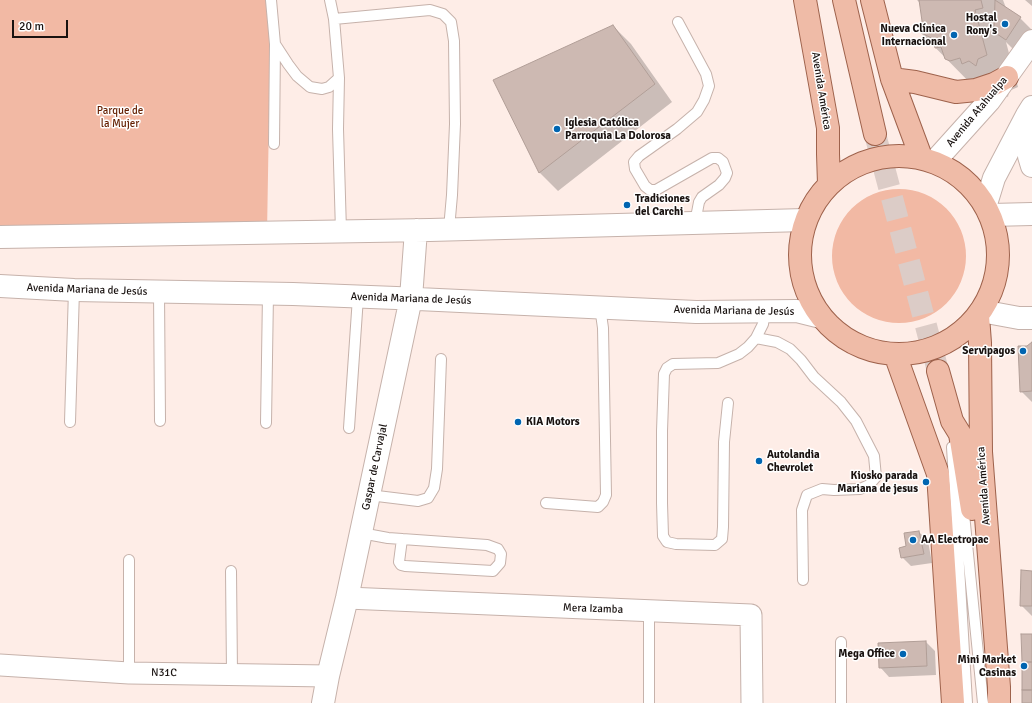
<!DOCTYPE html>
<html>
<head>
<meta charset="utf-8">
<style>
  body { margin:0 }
  #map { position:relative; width:1032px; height:703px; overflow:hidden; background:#feede7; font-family:Signika,sans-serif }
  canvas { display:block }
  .scale { position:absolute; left:12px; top:20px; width:56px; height:18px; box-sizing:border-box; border:2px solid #191210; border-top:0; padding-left:5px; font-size:12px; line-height:14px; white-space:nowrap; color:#191210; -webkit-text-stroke:3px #fff; paint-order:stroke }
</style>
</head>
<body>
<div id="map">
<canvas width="1032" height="703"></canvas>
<div class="scale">20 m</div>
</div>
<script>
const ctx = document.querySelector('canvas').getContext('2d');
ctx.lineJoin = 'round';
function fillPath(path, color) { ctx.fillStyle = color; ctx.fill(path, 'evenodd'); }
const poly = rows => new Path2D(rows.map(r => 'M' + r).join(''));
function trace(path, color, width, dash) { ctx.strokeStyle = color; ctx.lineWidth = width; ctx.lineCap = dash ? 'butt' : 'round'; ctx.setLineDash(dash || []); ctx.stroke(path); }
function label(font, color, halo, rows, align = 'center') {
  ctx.font = font + ' Signika,sans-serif'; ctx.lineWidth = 3; ctx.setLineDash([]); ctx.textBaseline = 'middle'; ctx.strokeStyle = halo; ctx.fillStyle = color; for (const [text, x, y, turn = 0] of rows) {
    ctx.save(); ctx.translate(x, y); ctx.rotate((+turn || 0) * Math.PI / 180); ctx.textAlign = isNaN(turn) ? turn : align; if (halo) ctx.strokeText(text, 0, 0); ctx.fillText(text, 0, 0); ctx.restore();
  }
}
fillPath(poly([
  [0,0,271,0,267,233,0,237],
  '832 256a67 67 0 1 1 134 0a67 67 0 1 1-134 0Z'
]), '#f2b9a4');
fillPath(poly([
  [917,0,1003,0,1006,8,1020,18,1032,30,1032,45,1013,49,1006,42,1018,87,1009,91,1008,97,1001,92,978,91,919,31,923,21,920,3],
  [1025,0,1032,0,1032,6],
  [613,26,631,44,672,102,558,191,540,173,494,81],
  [1032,343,1032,402,1021,391,1028,347],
  [919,532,928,541,932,563,911,566,902,557,907,547],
  [1032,572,1032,616,1021,605],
  [926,642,935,651,936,675,889,677,880,667]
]), '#0003');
const building = poly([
  [919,0,981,0,983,8,975,10,987,55,978,59,976,66,969,61,962,64,960,58,950,61,945,59,941,47,935,48,933,39,918,31,922,21,919,0],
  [995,0,1021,17,1006,40,994,32,995,0],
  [613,25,655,84,539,173,493,80,613,25],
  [1032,342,1032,391,1020,392,1018,346,1027,346,1032,342],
  [919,531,924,554,901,558,899,548,906,546,904,533,919,531],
  [1021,570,1032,571,1032,606,1020,606,1021,570],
  [1021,634,1032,634,1032,662,1022,662,1021,634],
  [926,641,927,666,879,668,878,643,926,641],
  [1022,662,1032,662,1032,690,1022,690,1022,662],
  [1022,690,1032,690,1032,703,1022,703,1022,690]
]);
fillPath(building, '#cdb9b2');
trace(building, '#b19e97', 1);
trace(poly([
  [875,134,938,371]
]), '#dcccc7', 22, [22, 11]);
const lane = poly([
  [271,0,275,44,288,64,297,76,310,87,322,89,329,87,339,78,334,19,330,0],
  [334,19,430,10,443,14,451,22,454,41,455,124,452,195,449,229],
  [678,22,706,74,709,86,704,100,697,112,677,129,639,156,634,162,635,169,645,186,650,190,656,190,712,158,718,158,723,162,727,173,725,178,719,185,702,197,699,202,695,223],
  [339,78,338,129,341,231],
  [274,144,275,44],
  [159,292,160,421],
  [756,338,777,342,790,349,801,360,814,377,841,402,856,421,874,456,876,477,869,485,860,489,834,490,822,489,807,495,802,510,803,580],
  [728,403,724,442,723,527,722,539,715,545,676,544,667,542,663,536,662,503,662,431,664,374,667,368,673,364,718,363,739,354,748,347,756,338,763,324,765,311],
  [70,422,74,290],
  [266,423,268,294],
  [349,428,358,297],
  [952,447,967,703],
  [369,495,418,501,428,498,434,488,437,469,441,359],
  [546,503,598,507,603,502,606,495,603,328,600,307],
  [963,504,983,703],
  [361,533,388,538,487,545,498,549,501,554,500,563,493,571,405,566,401,565,399,562,402,539],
  [231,571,232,674],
  [129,673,129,560],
  [649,703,649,611],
  [841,703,841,642]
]);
const street = poly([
  [347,598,751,615,752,703],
  [0,665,129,673,328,676]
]);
const secondary = poly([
  [1027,117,1029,156,1032,166],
  [935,161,989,101,1032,41],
  [986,204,994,178,1027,115,1032,107],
  [991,215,1032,214],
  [0,237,430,230,805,220],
  [0,286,74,290,293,294,396,298,696,312,797,311,821,317],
  [981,311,1019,318,1032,318],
  [323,703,328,676,347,598,411,298,416,230]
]);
const primary = poly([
  [805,0,828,128,828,154,829,184],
  [844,0,875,134],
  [872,0,892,79,921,157],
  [892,79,915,82,956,92,976,90,994,84,1007,77],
  '800 255a99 99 0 1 1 198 0a99 99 0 1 1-198 0Z',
  [978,316,980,343,981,452,999,687,999,703],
  [895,354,938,474,953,703],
  [938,371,952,421,960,434,972,509]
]);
trace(lane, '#c6b2ab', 12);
trace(street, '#c6b2ab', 23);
trace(secondary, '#c6b2ab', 24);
trace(primary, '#9e624c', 24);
trace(lane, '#fff', 10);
trace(street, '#fff', 21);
trace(secondary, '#fff', 22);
trace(primary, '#efbba7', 22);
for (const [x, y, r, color] of [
  [1005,24,4,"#0065b1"],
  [954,35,4,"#0065b1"],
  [557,129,4,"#0065b1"],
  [627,205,4,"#0065b1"],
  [1023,351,4,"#0065b1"],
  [518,422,4,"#0065b1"],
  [759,461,4,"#0065b1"],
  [926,482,4,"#0065b1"],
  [913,540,4,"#0065b1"],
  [903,654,4,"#0065b1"],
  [1024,666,4,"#0065b1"]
]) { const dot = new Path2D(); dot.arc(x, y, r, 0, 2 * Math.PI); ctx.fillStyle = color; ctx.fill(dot); trace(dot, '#fff', 1.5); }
label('bold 11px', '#191210', '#fff', [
  ["Hostal",997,18],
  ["Rony's",997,31],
  ["Nueva Clínica",946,29],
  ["Internacional",946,42],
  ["Iglesia Católica",565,123,"left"],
  ["Parroquia La Dolorosa",565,136,"left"],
  ["Tradiciones",635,199,"left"],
  ["del Carchi",635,212,"left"],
  ["Servipagos",1015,351],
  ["KIA Motors",526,422,"left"],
  ["Autolandia",767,455,"left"],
  ["Chevrolet",767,468,"left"],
  ["Kiosko parada",918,476],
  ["Mariana de jesus",918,489],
  ["AA Electropac",921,540,"left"],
  ["Mega Office",895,654],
  ["Mini Market",1016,660],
  ["Casinas",1016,673]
], 'right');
label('11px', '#191210', '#fff', [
  ["Avenida América",821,91,81],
  ["Avenida Atahualpa",977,112,-50],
  ["Avenida Mariana de Jesús",87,290,2],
  ["Avenida Mariana de Jesús",411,299,2],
  ["Avenida Mariana de Jesús",734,311,1],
  ["Gaspar de Carvajal",375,467,-78],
  ["Avenida América",984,486,-94],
  ["Mera Izamba",593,609,2],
  ["N31C",164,673,1]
]);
label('11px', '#641f00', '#fff', [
  ["Parque de",120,111],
  ["la Mujer",120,124]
]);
</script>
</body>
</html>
